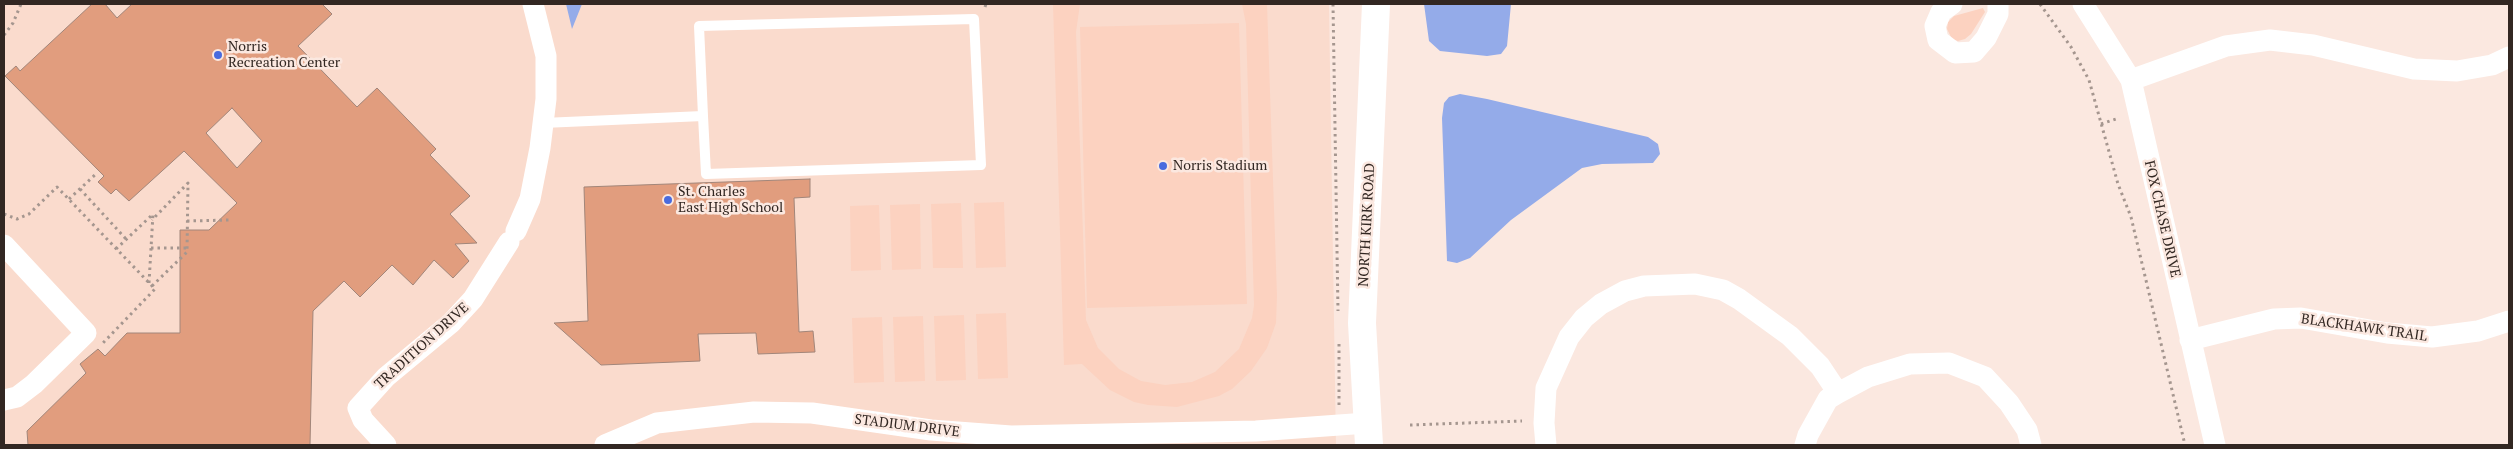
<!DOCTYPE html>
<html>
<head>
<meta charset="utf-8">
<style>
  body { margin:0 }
  #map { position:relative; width:2513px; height:449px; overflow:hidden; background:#fbe8e0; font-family:"PT Serif",serif }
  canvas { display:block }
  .frame { position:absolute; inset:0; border:5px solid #322722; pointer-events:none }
</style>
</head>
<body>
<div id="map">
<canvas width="2513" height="449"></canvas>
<div class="frame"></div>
</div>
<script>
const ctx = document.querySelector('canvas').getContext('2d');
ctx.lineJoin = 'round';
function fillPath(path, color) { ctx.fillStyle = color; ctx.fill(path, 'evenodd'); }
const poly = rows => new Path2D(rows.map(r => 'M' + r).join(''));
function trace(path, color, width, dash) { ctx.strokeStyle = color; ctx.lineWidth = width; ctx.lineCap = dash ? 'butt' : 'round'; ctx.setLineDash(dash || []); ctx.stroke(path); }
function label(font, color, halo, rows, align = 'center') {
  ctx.font = font + ' "PT Serif",serif'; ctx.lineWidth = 5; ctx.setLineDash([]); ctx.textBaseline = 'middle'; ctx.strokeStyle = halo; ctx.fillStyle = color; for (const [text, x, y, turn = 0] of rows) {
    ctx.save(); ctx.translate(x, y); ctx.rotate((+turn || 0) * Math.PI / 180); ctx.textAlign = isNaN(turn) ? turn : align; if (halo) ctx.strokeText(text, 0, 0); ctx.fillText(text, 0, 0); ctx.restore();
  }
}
fillPath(poly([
  [4,4,1329,4,1336,445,4,445]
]), '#fadbcd');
fillPath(poly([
  [1053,4,1080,4,1076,32,1086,320,1098,348,1119,369,1141,381,1165,385,1192,382,1215,372,1239,349,1252,318,1254,305,1246,24,1242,4,1267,4,1277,296,1276,323,1267,348,1251,371,1232,389,1219,396,1177,407,1148,405,1134,402,1110,390,1082,364,1064,365],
  [1983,8,1985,12,1971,34,1965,39,1958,41,1952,39,1947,29,1948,22,1954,16],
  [1239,23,1247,304,1087,308,1080,27],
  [1004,202,1006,267,976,268,974,203],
  [961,203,963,268,933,268,931,204],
  [920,204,921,269,892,270,890,205],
  [879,205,881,270,851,271,850,206],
  [1006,313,1008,378,978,379,976,314],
  [964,315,966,380,936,381,934,316],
  [923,316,925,381,895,382,893,317],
  [882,317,884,382,854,383,852,318]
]), '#fcd2c0');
fillPath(poly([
  [566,4,582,4,572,29],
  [1424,4,1511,4,1507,46,1501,54,1487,56,1440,51,1429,41],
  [1460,94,1487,99,1648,137,1658,144,1660,154,1653,163,1602,164,1582,168,1511,220,1470,258,1457,263,1447,261,1442,118,1444,103,1449,97]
]), '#94abe9');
const building = poly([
  [92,4,105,4,117,18,132,4,322,4,332,14,298,46,357,107,377,88,436,149,430,155,470,196,450,214,477,243,455,244,469,261,453,278,434,260,413,285,392,265,360,297,344,281,313,311,310,445,28,445,27,431,86,373,80,364,98,349,105,356,127,333,180,333,180,230,209,230,237,203,184,151,129,201,116,189,111,194,98,182,104,176,5,76,16,66,20,71,92,4],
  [232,108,262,141,237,168,206,133,232,108],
  [810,179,810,197,794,198,799,332,813,331,815,352,758,354,756,333,698,334,700,361,601,365,554,323,588,321,584,187,810,179]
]);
fillPath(building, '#e19d7e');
trace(building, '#a2867a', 1);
trace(poly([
  [1333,4,1338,311],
  [2040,4,2071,47,2089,80,2118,184,2131,217,2185,445],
  [985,7,986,4],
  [4,35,13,23,21,4],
  [2101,124,2119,118],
  [80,189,126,239],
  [69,199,96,174],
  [4,214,17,219,29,214,57,187,155,289,103,343],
  [187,221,231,220],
  [151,248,186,248],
  [116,249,152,215],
  [149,283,153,214],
  [152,286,187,252,188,183,152,220],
  [1339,344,1339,406],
  [1410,425,1522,421]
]), '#a5968f', 3, [2.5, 4]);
trace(poly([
  [543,123,703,116,706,174,981,165,974,19,699,26,703,116]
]), '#fff', 10);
trace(poly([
  [1952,4,1941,12,1935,26,1938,40,1955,53,1974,52,1986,38,1998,14,1998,4],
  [2083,4,2131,80,2215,445],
  [2131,80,2226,46,2270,40,2313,45,2414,69,2457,71,2492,65,2509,57],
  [516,231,530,199,540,148,546,99,546,56,533,4],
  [4,245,86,333,34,384,17,397,4,400],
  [2190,340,2274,319,2301,318,2387,333,2432,337,2478,331,2509,321],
  [386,445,363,420,358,408,386,377,451,323,473,299,509,242],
  [605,445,657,423,754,412,812,413,931,430,1011,436,1256,431,1367,423],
  [1546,445,1544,423,1546,388,1569,337,1584,318,1601,304,1625,291,1644,286,1695,284,1723,290,1739,299,1790,336,1820,366,1838,393],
  [1805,445,1808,435,1828,399,1838,393,1868,377,1910,364,1949,363,1985,377,2009,403,2027,430,2031,445]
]), '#fff', 21);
trace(poly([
  [1369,445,1362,323,1376,4]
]), '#fff', 28);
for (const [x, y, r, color] of [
  [218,55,5,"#496bde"],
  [1163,166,5,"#496bde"],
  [668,200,5,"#496bde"]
]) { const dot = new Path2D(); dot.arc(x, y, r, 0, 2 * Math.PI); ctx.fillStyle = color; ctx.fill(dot); trace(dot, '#fbe8e0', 2); }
label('14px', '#322722', '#fbe8e0', [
  ["Norris",228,47],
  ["Recreation Center",228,63],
  ["Norris Stadium",1173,166],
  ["St. Charles",678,192],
  ["East High School",678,208]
], 'left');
label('14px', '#322722', '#fbe8e0', [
  ["FOX CHASE DRIVE",2162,219,77],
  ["NORTH KIRK ROAD",1367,225,-87],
  ["BLACKHAWK TRAIL",2364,328,8],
  ["TRADITION DRIVE",422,346,-42],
  ["STADIUM DRIVE",907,426,7]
]);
</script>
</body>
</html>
